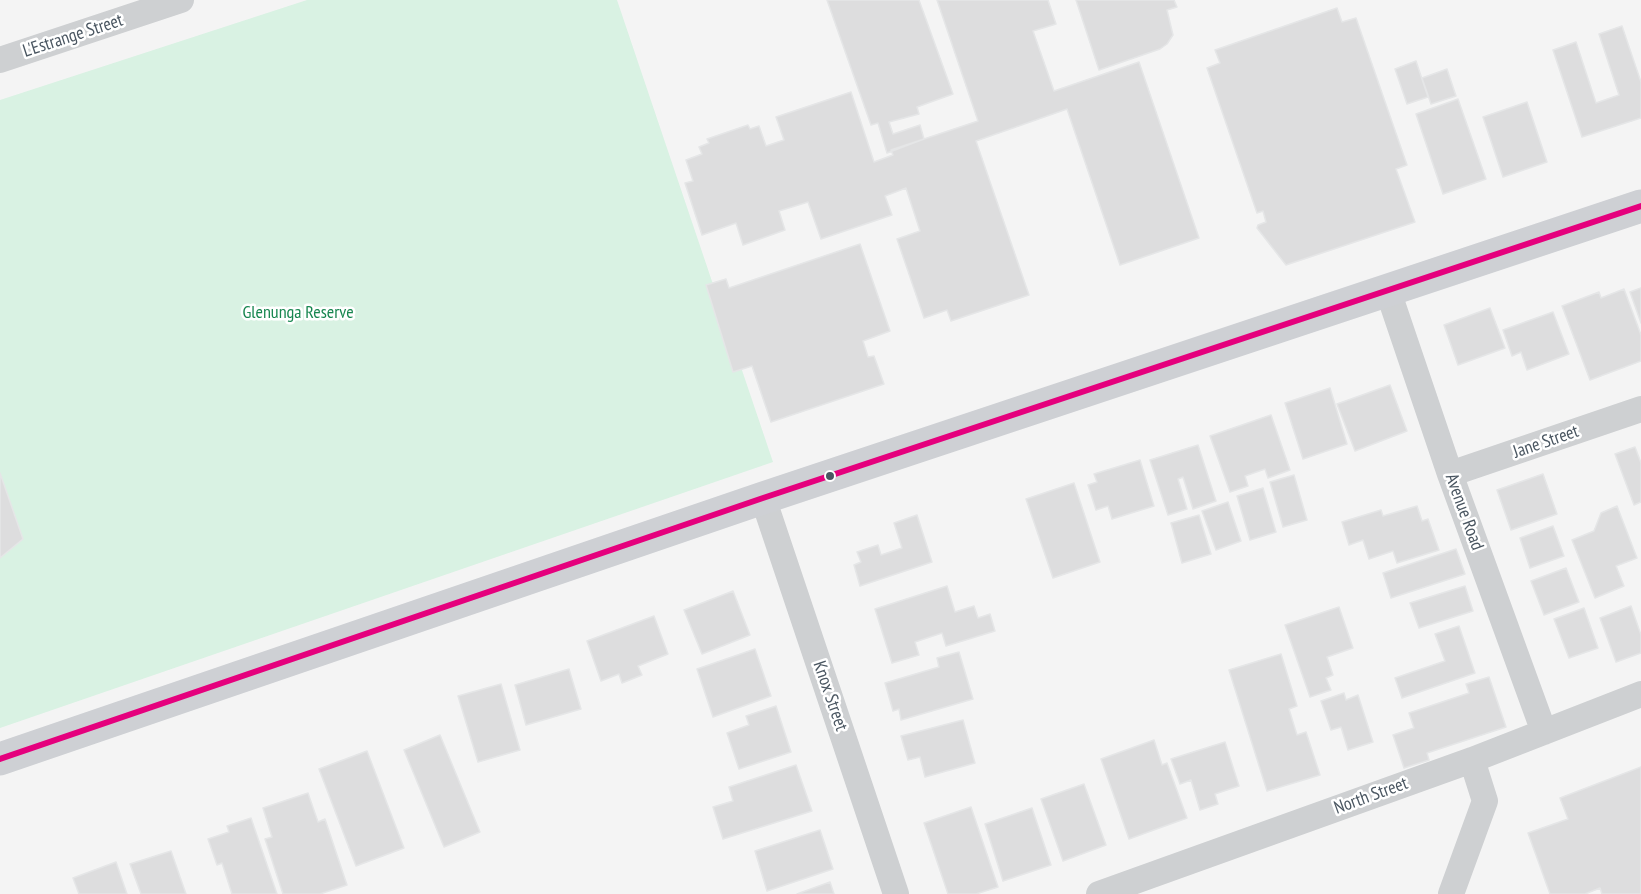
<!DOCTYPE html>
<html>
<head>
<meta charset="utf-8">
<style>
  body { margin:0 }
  canvas { display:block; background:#f4f4f4 }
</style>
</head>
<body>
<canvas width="1641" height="894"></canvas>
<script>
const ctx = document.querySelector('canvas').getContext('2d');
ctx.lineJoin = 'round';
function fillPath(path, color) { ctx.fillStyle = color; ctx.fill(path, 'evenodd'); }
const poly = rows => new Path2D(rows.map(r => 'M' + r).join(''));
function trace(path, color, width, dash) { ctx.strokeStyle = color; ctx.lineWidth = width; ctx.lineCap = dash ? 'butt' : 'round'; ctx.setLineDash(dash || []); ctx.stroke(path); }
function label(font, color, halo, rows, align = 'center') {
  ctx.font = font + ' "PT Sans Narrow",sans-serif'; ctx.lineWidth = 5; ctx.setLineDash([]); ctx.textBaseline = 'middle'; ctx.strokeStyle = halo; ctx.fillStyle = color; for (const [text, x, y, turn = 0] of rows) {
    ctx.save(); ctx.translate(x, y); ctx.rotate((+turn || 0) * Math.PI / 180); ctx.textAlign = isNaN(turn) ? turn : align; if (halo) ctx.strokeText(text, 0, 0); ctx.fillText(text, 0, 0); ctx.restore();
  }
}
fillPath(poly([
  [307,0,617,0,773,462,0,728,0,100]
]), '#d9f2e3');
const building = poly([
  [827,0,919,0,953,94,917,107,919,114,889,122,893,134,920,125,924,139,887,153,878,123,871,125,827,0],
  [937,0,1048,0,1056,24,1033,31,1054,91,1139,62,1199,238,1120,265,1067,109,976,141,1029,295,951,321,947,310,924,318,897,239,920,231,906,188,885,196,892,215,821,239,808,202,779,211,785,230,743,245,736,223,702,235,685,183,693,181,686,160,702,154,699,147,709,143,707,139,748,125,750,129,759,126,766,146,784,140,776,117,851,92,874,162,893,155,891,150,978,121,937,0],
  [1076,0,1174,0,1177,7,1167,10,1173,35,1167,44,1160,49,1099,70,1076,0],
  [1337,8,1342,22,1356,18,1407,165,1396,169,1415,222,1286,265,1257,228,1258,225,1266,222,1263,211,1257,213,1207,68,1220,63,1215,50,1337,8],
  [1622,26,1641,82,1641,118,1582,137,1553,50,1576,42,1596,103,1619,95,1599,34,1622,26],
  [1416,61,1428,97,1407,104,1395,69,1416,61],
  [1447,69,1456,96,1431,104,1422,78,1447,69],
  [1458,99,1486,179,1443,194,1416,114,1458,99],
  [1527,102,1547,162,1503,177,1483,117,1527,102],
  [860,244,890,331,863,341,868,357,874,356,884,384,771,422,752,366,733,372,706,285,726,279,729,288,860,244],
  [1641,288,1641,323,1630,292,1641,288],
  [1624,289,1641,335,1641,361,1590,380,1562,306,1599,292,1601,298,1624,289],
  [1490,308,1505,348,1458,365,1444,325,1490,308],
  [1553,312,1569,354,1527,370,1521,352,1512,356,1503,330,1553,312],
  [1390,385,1407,431,1355,451,1337,404,1390,385],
  [1330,388,1347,444,1303,459,1285,403,1330,388],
  [1271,415,1290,470,1268,478,1265,469,1245,476,1248,486,1230,492,1210,436,1271,415],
  [1198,445,1216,501,1193,509,1183,477,1178,479,1187,509,1168,515,1150,460,1198,445],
  [1635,447,1641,463,1641,502,1634,505,1615,454,1635,447],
  [1140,460,1154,506,1112,519,1108,506,1096,510,1088,485,1097,482,1094,474,1140,460],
  [0,473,23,539,0,558,0,473],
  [1543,474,1557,514,1511,530,1497,490,1543,474],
  [1294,475,1307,520,1283,527,1270,482,1294,475],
  [1074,483,1100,562,1053,578,1026,499,1074,483],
  [1263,488,1276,532,1250,540,1237,496,1263,488],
  [1228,502,1241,541,1216,550,1202,511,1228,502],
  [1417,506,1422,521,1428,519,1439,550,1397,563,1393,551,1369,559,1363,540,1349,545,1342,522,1381,510,1383,516,1417,506],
  [1617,506,1637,558,1616,566,1624,586,1595,598,1572,540,1594,531,1601,513,1617,506],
  [917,515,932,562,860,586,854,565,861,562,857,552,878,545,881,555,902,548,894,523,917,515],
  [1199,515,1211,554,1182,563,1171,523,1199,515],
  [1553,526,1564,556,1530,568,1520,538,1553,526],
  [1456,549,1465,574,1391,598,1383,573,1456,549],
  [1566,568,1579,602,1544,615,1531,581,1566,568],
  [947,586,955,612,974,606,978,618,990,614,995,631,946,646,942,633,915,642,919,655,892,663,875,609,947,586],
  [1465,586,1473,611,1419,628,1410,603,1465,586],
  [733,591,750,635,702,654,684,610,733,591],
  [1631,606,1641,635,1641,653,1616,662,1600,618,1631,606],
  [1339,607,1353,648,1327,657,1333,675,1326,678,1331,690,1310,697,1285,625,1339,607],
  [1584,608,1598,648,1569,658,1554,619,1584,608],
  [654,616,668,654,638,666,642,675,622,683,619,674,601,681,587,641,654,616],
  [1459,626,1475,673,1402,698,1395,678,1445,661,1435,634,1459,626],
  [755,649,771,696,713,717,697,669,755,649],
  [959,652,973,699,901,720,899,709,893,711,885,683,939,667,937,658,959,652],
  [1281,654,1297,706,1289,709,1297,735,1306,732,1320,775,1267,791,1229,670,1281,654],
  [569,669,581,709,526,725,515,685,569,669],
  [1489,677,1506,727,1427,753,1429,760,1404,768,1393,735,1414,728,1409,713,1469,693,1466,684,1489,677],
  [501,684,520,750,478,762,458,696,501,684],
  [1344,693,1346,700,1358,695,1373,742,1348,750,1341,727,1331,730,1321,701,1344,693],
  [776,706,791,752,739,769,727,733,749,725,746,716,776,706],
  [963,720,975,763,925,777,920,757,908,760,901,736,963,720],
  [440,735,480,832,444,847,404,750,440,735],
  [1154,740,1162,765,1167,763,1187,818,1129,839,1101,759,1154,740],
  [1225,742,1239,786,1215,794,1218,804,1200,810,1191,780,1180,784,1171,759,1225,742],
  [367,751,404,848,356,866,319,769,367,751],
  [796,765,812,811,723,839,713,807,733,801,729,787,796,765],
  [1641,767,1641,894,1602,894,1600,888,1585,894,1550,894,1528,833,1568,819,1560,798,1641,767],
  [1084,784,1106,845,1063,861,1041,799,1084,784],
  [308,793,318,822,325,819,347,885,320,894,283,894,265,839,272,837,263,808,308,793],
  [971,807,998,887,976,894,948,894,924,823,971,807],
  [1032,808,1051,865,1003,881,985,824,1032,808],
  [251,818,277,894,232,894,222,863,217,865,208,839,229,832,227,826,251,818],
  [820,830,833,869,767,891,755,851,820,830],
  [171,851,186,894,141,894,130,864,171,851],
  [116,862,127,894,79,894,73,878,116,862],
  [830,882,834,894,797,894,830,882]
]);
fillPath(building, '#ddddde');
trace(building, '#e5e6e7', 1.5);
trace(poly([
  [0,60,181,0],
  [1388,291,1450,474,1544,732],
  [1450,474,1641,409],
  [763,498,896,894],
  [1099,894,1472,760,1641,694],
  [1451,894,1485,801,1472,760]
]), '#ced0d2', 26);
trace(poly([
  [0,759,763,498,1641,206]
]), '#ced0d4', 33);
trace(poly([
  [0,759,763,498,1641,206]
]), '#e5007d', 6);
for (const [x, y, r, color] of [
  [830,476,5,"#4a5661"]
]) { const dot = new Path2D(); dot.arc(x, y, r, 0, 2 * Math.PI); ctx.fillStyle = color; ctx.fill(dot); trace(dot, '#fff', 2); }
label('18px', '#4a5661', '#fff', [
  ["L'Estrange Street",73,36,-18],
  ["Jane Street",1546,442,-19],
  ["Avenue Road",1464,512,70],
  ["Knox Street",830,696,71],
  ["North Street",1371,796,-20]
]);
label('18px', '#17864f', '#fff', [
  ["Glenunga Reserve",298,313]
]);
</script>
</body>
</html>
